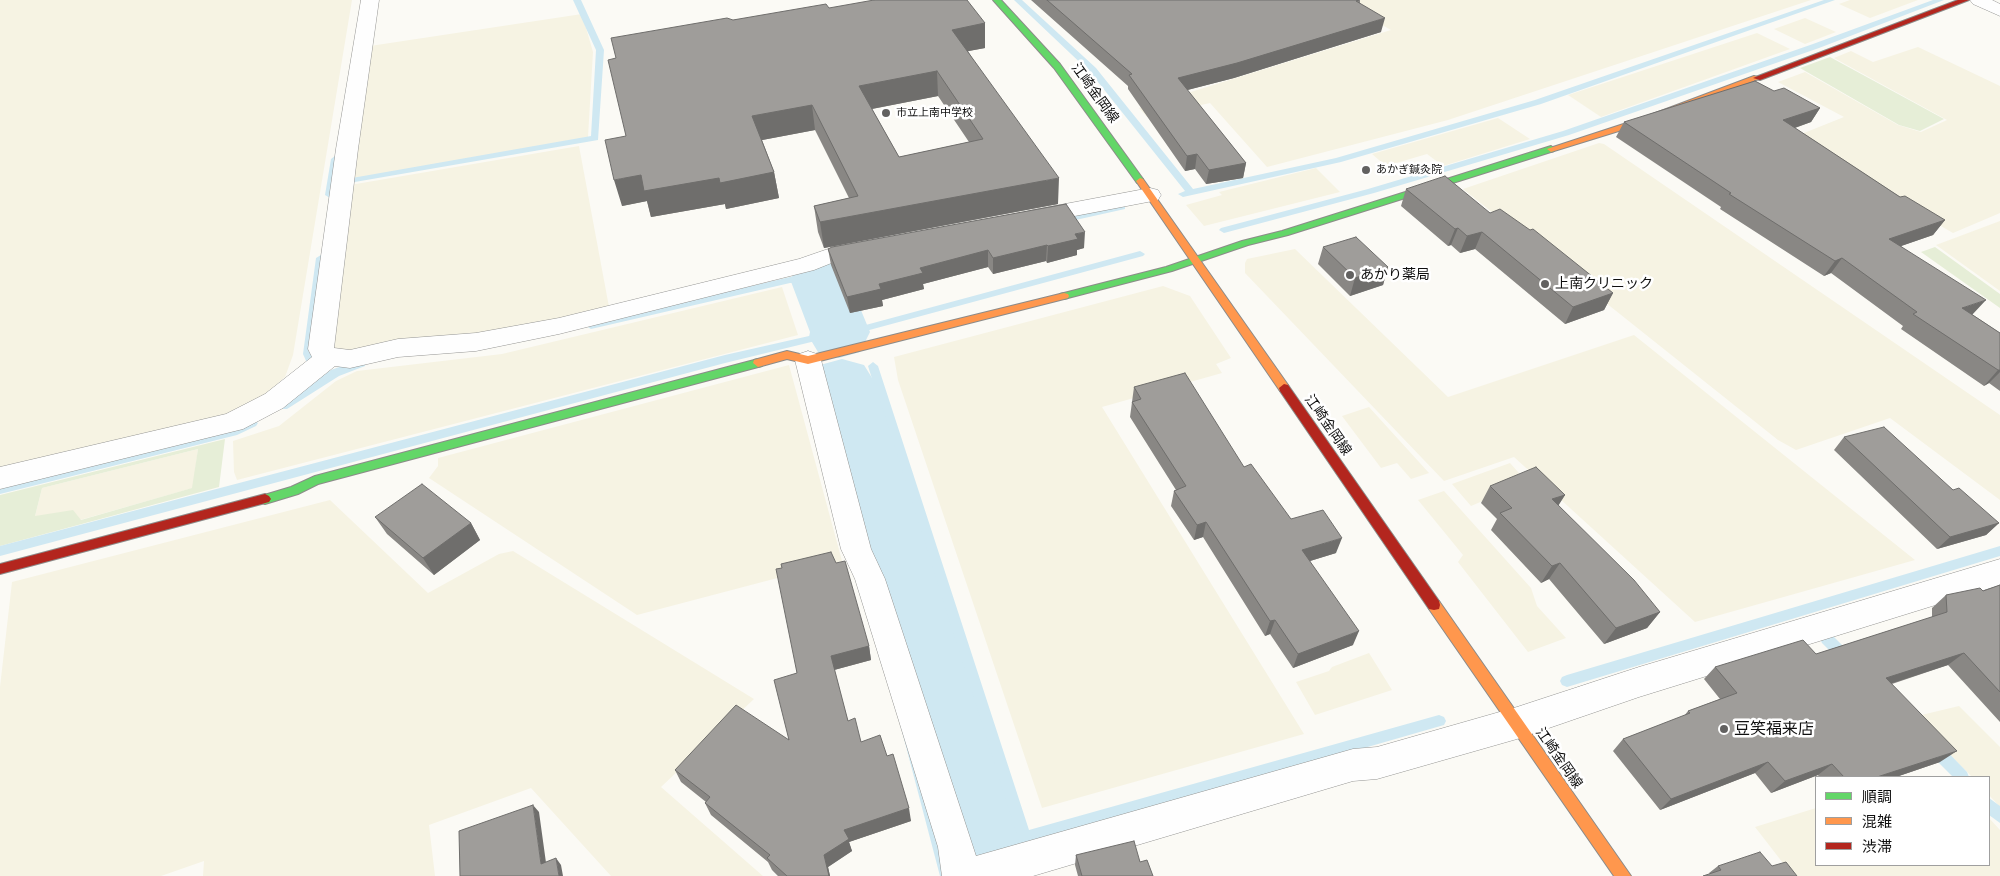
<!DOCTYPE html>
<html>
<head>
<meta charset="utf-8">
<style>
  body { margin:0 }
  #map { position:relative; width:2000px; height:876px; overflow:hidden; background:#fbfaf5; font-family:"Playfair Display","Noto Sans JP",serif }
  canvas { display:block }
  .legend { position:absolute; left:1815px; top:776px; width:175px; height:90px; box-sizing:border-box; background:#fff; border:1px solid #9f9f9f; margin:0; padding:6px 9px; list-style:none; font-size:15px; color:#0f0f0f }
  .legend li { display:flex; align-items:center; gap:10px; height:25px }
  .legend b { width:25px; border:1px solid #9f9f9f }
</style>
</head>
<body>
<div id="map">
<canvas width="2000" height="876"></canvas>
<ul class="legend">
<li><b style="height:6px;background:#63d668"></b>順調</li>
<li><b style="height:6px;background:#ff974d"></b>混雑</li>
<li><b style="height:6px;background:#b3261e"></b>渋滞</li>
</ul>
</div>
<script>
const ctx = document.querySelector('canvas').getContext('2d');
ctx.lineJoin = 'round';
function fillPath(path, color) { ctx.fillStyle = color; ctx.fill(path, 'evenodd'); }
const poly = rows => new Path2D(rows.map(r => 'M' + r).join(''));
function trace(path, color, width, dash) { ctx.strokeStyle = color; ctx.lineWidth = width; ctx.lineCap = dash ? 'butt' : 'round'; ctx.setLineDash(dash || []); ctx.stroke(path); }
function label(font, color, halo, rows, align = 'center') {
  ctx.font = font + ' "Playfair Display","Noto Sans JP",serif'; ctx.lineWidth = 5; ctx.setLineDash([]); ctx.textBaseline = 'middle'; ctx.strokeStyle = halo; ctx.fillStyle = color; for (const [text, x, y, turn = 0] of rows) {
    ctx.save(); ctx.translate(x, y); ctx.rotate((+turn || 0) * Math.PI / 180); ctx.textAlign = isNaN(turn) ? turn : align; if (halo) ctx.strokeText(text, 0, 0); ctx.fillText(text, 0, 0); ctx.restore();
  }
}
fillPath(poly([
  [0,0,352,0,293,355,285,377,262,398,229,414,0,469],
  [1349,0,1811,0,1448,120,1267,167,1210,103,1147,117,1139,108,1391,30,1359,12],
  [1850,0,1918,0,1870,18,1839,4],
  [582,14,593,52,588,137,352,179,370,46],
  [1805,18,1836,32,1805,44,1774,29],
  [1757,33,1790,49,1601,117,1568,95],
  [1918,47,2000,86,2000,213,1953,233,1789,139,1844,117,1778,82,1805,72,1898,125,1921,132,1947,120,1834,58,1851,51,1873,62],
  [1498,118,1530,139,1443,166,1427,154,1386,166,1372,154],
  [1599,143,1604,144,2000,415,2000,500,1890,418,1796,450,1778,440,1463,189],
  [579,146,609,307,495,332,349,351,333,348,350,185],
  [1316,168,1340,192,1204,226,1186,205,1222,195,1219,192],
  [2000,221,2000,291,1936,245],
  [1295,249,1448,397,1634,335,1915,560,1695,622,1514,457,1444,481,1245,273,1245,263,1247,259],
  [1163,286,1190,296,1231,358,1216,364,1222,373,1102,407,1304,734,1042,808,898,380,894,357],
  [782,287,798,335,237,480,234,472,233,441,279,426,336,381,357,371,502,354],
  [789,365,842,561,637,615,429,478,438,466,438,458],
  [1369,407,1429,473,1411,479,1397,463,1381,468,1342,416],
  [198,449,193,488,80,520,35,516,42,488],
  [1510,463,1527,482,1471,506,1452,484],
  [1444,491,1531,588,1537,606,1566,638,1528,652,1458,562,1463,555,1418,500],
  [330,500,428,593,499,554,513,551,754,699,661,787,763,876,611,876,531,788,429,825,435,876,203,876,204,861,161,876,0,876,0,687,12,582],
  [1369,653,1392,690,1315,715,1296,682,1329,671,1332,667],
  [1959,706,2000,747,2000,807,1989,795,1989,777,1972,777,1913,717],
  [1816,808,1816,865,1989,865,1989,818,2000,830,2000,876,1793,876,1755,827]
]), '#f6f3e3');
fillPath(poly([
  [1830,57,1944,119,1920,131,1899,125,1800,68],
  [1935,247,2000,294,2000,308,1921,252],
  [225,439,219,487,0,546,0,495],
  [198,449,192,488,81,520,73,510,35,516,42,488]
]), '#e6eed7');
fillPath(poly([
  [573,0,581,0,604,50,598,140,349,183,349,179,352,178,591,136,596,50,573,0],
  [1014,0,1022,0,1096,68,1193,189,1336,158,1535,100,1824,0,1835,0,1541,104,1341,162,1183,197,1178,194,1185,191,1090,72,1014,0],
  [1933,0,1944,0,1819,48,1569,135,1374,193,1224,233,1219,230,1221,228,1368,189,1563,131,1813,44,1933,0],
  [335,156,339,159,335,195,330,198,325,195,331,159,335,156],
  [1122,204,1125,205,1125,209,1062,223,1057,220,1062,217,1122,204],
  [1140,251,1145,254,1143,256,862,332,840,335,725,363,0,556,0,546,725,355,840,329,862,326,1140,251],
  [321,255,326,258,313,354,315,358,327,363,328,366,323,370,307,363,303,354,316,258,321,255],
  [845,260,850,263,848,265,819,282,790,283,591,329,586,326,591,323,790,277,817,276,845,260],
  [361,359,366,363,365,366,339,376,287,409,279,409,278,406,279,403,331,370,361,359],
  [873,362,878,366,1029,830,1439,715,1444,717,1446,721,1444,725,1024,846,1019,844,1014,830,973,842,968,840,966,835,968,830,1010,817,868,366,873,362],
  [252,419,258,423,256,426,237,435,0,494,0,484,234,428,252,419],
  [2000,546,2000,556,1567,687,1562,685,1560,681,1562,677,1567,675,2000,546],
  [1827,633,1832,635,1850,653,1852,657,1850,661,1845,663,1840,661,1822,643,1820,639,1822,635,1827,633],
  [1935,742,1940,744,1967,772,1969,777,1953,777,1930,754,1928,749,1930,744,1935,742],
  [1989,798,2000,806,2000,823,1989,815,1989,798]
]), '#cfe8f2');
fillPath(poly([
  [819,260,839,266,848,279,870,332,860,352,839,358,818,352,809,337,810,332,790,279,799,266,819,260],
  [842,359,864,365,874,381,1030,876,940,876,810,381,820,365,842,359]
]), '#cfe8f2');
const street = poly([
  [361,0,379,0,358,149,334,348,350,350,398,339,476,333,559,318,799,259,828,249,865,242,873,244,877,249,873,254,834,262,814,270,559,334,476,351,398,357,350,368,335,366,283,408,243,429,0,489,0,467,226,414,265,394,312,357,308,349,336,149,361,0],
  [1970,0,1992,0,2000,4,2000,16,1973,4,1970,0],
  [1150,188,1158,190,1161,195,1158,200,1033,224,1025,222,1022,217,1025,212,1033,210,1150,188],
  [808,351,817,354,821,360,871,549,885,579,976,856,1353,749,1377,747,1517,707,1639,667,2000,559,2000,585,1639,697,1517,739,1377,779,1353,781,1033,876,942,876,938,847,855,579,841,549,795,360,799,354,808,351]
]);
const fast = poly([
  [993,0,1001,0,1060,64,1143,179,1143,183,1137,183,1054,68,993,0],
  [1551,146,1555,149,1554,151,1288,235,1248,245,1172,271,1064,299,1059,296,1060,294,1166,267,1242,241,1282,231,1551,146],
  [758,359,763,363,762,366,318,484,298,494,265,504,261,502,259,499,261,496,291,487,315,476,758,359]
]);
const slow = poly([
  [1754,76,1761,78,1651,121,1554,151,1551,152,1547,149,1645,117,1754,76],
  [1140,178,1143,179,1288,385,1289,388,1288,391,1280,391,1136,181,1140,178],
  [1064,293,1068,294,1069,296,1068,298,808,364,787,359,758,367,753,363,754,360,787,351,808,356,1064,293],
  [1434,600,1439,601,1631,876,1614,876,1429,609,1428,605,1429,601,1434,600]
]);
const jam = poly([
  [1958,0,1969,0,1760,80,1753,78,1958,0],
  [1284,384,1288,385,1439,601,1440,605,1439,609,1434,610,1429,609,1280,391,1279,388,1284,384],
  [265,494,269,496,271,499,269,502,0,574,0,564,265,494]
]);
trace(street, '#959593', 1);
trace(fast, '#8c8b89', 2);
trace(slow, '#8c8b89', 2);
trace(jam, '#8c8b89', 2);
fillPath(street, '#fefefe');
fillPath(fast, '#63d668');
fillPath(slow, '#ff974d');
fillPath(jam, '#b3261e');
fillPath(poly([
  [1031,0,1360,0,1360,3,1381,32,1234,78,1187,90,1246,163,1243,178,1206,184,1195,169,1185,171,1128,89,1128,86],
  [829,8,985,23,985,48,968,51,1058,204,824,248,818,232,814,206,849,198,815,130,762,140,774,172,779,198,726,209,725,204,651,217,647,201,622,206,626,136,616,58,733,20],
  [938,96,969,142,899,157,872,109],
  [1774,91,1820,108,1811,122,1795,128,1900,197,1945,220,1933,235,1901,246,1973,315,2000,333,2000,391,1989,383,1984,386,1901,329,1903,326,1831,273,1824,276,1720,209,1721,207,1616,137,1624,122],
  [1406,189,1490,213,1613,293,1604,310,1565,324,1475,249,1460,253,1451,245,1448,246,1401,206],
  [1066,204,1084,248,1077,250,1077,255,1047,263,1046,261,993,274,988,267,923,284,924,289,882,300,883,306,850,313,831,265,828,249],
  [1323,247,1388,267,1383,285,1350,296,1318,264],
  [1134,387,1244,467,1291,519,1336,553,1310,561,1353,645,1293,668,1270,634,1265,636,1203,537,1194,540,1171,506,1174,491,1176,490,1130,417],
  [1844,437,1953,490,1999,523,1986,535,1937,549,1834,450],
  [1490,486,1565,495,1558,505,1660,612,1647,628,1604,644,1549,579,1541,583,1491,530,1497,519,1481,503],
  [375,517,471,523,480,540,434,575,387,534],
  [782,568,869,646,871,660,834,670,848,721,861,742,887,756,911,821,849,842,852,851,828,867,830,876,778,876,772,870,768,862,711,815,705,803,706,802,681,782,675,770,789,740,797,673],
  [2000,585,2000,722,1948,665,1892,684,1940,762,1896,777,1819,777,1818,775,1771,793,1755,773,1660,810,1613,751,1623,739,1684,716,1688,711,1720,699,1704,679,1715,667,1816,654,1932,617,1932,608,1946,595,1983,591],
  [1076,855,1140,862,1153,876,1078,876,1075,865],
  [1718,866,1772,866,1710,874,1709,873]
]), '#898784');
fillPath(poly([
  [1385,18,1381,32,1234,78,1176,93,1178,78],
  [985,23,985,48,953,54,952,30],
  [937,71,938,96,861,111,859,86],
  [812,105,815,130,757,141,752,116],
  [1820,108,1811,122,1774,135,1783,120],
  [1197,154,1195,169,1185,171,1187,156],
  [1246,163,1243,178,1206,184,1209,170],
  [774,172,779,198,726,209,725,204,651,217,647,201,622,206,614,180,641,175],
  [1059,178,1058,204,824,248,820,222],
  [1945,220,1933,235,1878,254,1889,239],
  [1458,228,1451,245,1448,246,1455,229],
  [1085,232,1084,248,1077,250,1077,255,1047,263,1048,246,1075,234],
  [1482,232,1475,249,1460,253,1467,236],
  [1047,245,1046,261,993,274,993,258],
  [988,250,988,267,923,284,924,289,882,300,883,306,850,313,847,297,920,268],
  [1842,258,1831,273,1824,276,1835,261],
  [1388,267,1383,285,1350,296,1355,278],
  [1613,293,1604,310,1565,324,1573,307],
  [1986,300,1972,315,1962,308],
  [1998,370,2000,370,2000,372,1989,383,1984,386],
  [1565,495,1555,511,1552,499],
  [1206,522,1203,537,1194,540,1197,525],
  [471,523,480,540,434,575,423,558],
  [1999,523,1986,535,1937,549,1950,537],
  [1342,538,1336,553,1297,565,1302,550],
  [1560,563,1549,579,1541,583,1552,566],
  [1660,612,1647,628,1604,644,1616,628],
  [1275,620,1270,634,1265,636,1270,621],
  [1359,631,1353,645,1293,668,1298,654],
  [869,646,871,660,834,670,831,656],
  [1964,653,1948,665,1871,690,1886,678],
  [1957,751,1940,762,1896,777,1877,777],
  [1768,762,1755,773,1660,810,1671,799],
  [1832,764,1818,775,1771,793,1785,781],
  [533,805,539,812,547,870,541,864],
  [909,808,911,821,849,842,852,851,828,867,830,876,829,876,824,855,844,830],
  [556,858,561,865,563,876,559,876]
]), '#6f6e6c');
const building = poly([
  [874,0,967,0,985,23,952,30,1059,178,820,222,814,206,858,196,812,105,752,116,774,172,720,183,719,178,644,191,641,175,614,180,605,140,626,136,608,60,616,58,611,38,727,18,733,20,826,4,829,8,874,0],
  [937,71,983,139,899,157,859,86,937,71],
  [1047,0,1359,0,1356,1,1385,18,1237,63,1178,78,1246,163,1209,170,1197,154,1187,156,1129,75,1132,74,1047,0],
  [1755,81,1774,91,1784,88,1820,108,1783,120,1900,197,1905,196,1945,220,1889,239,1986,300,1962,308,2000,333,2000,370,1998,370,1913,314,1917,312,1842,258,1835,261,1729,194,1731,193,1624,122,1755,81],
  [1445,176,1490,213,1500,209,1530,230,1533,229,1613,293,1573,307,1482,232,1467,236,1458,228,1455,229,1406,189,1445,176],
  [1066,204,1085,232,1075,234,1078,239,1048,246,1047,245,993,258,988,250,920,268,923,273,879,284,881,289,847,297,828,249,832,247,1066,204],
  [1356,237,1388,267,1355,278,1323,247,1356,237],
  [1185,373,1244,467,1251,464,1291,519,1323,510,1342,538,1302,550,1359,631,1298,654,1275,620,1270,621,1206,522,1197,525,1174,491,1186,486,1132,402,1141,399,1134,387,1185,373],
  [1884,427,1953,490,1959,488,1999,523,1950,537,1844,437,1884,427],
  [1536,467,1565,495,1552,499,1634,580,1660,612,1616,628,1560,563,1552,566,1500,513,1512,508,1490,486,1536,467],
  [422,484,471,523,423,558,375,517,422,484],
  [831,552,836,563,845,561,869,646,831,656,848,721,855,718,861,742,880,735,887,756,893,754,909,808,844,830,849,839,824,855,829,876,787,876,767,858,770,855,705,803,710,797,675,770,736,705,789,740,774,680,797,673,776,569,782,568,781,564,831,552],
  [2000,585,2000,692,1964,653,1886,678,1957,751,1877,777,1844,777,1832,764,1785,781,1768,762,1671,799,1623,739,1690,713,1688,711,1737,693,1715,667,1803,640,1816,654,1947,612,1946,595,1980,588,1983,591,2000,585],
  [533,805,541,864,556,858,559,876,460,876,459,831,533,805],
  [1134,841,1140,862,1147,860,1153,876,1082,876,1076,855,1134,841],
  [1760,852,1772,866,1786,862,1797,876,1703,876,1721,870,1718,866,1760,852]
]);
fillPath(building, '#9f9d9a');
trace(building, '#6f6e6c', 1);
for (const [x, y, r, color] of [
  [886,113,5,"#626160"],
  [1366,170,5,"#626160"],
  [1350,275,5,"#626160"],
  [1545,284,5,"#626160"],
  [1724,729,5,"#626160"]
]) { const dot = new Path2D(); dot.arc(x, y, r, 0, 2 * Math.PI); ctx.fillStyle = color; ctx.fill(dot); trace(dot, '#fff', 2); }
label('11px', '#0f0f0f', '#fff', [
  ["市立上南中学校",896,113],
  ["あかぎ鍼灸院",1376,170]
], 'left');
label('14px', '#0f0f0f', '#fff', [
  ["江崎金岡線",1095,93,54],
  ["江崎金岡線",1328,425,55],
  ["江崎金岡線",1559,758,55]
]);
label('14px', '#0f0f0f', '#fff', [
  ["あかり薬局",1360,275],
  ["上南クリニック",1555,284]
], 'left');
label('16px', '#0f0f0f', '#fff', [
  ["豆笑福来店",1734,729]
], 'left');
</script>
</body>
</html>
